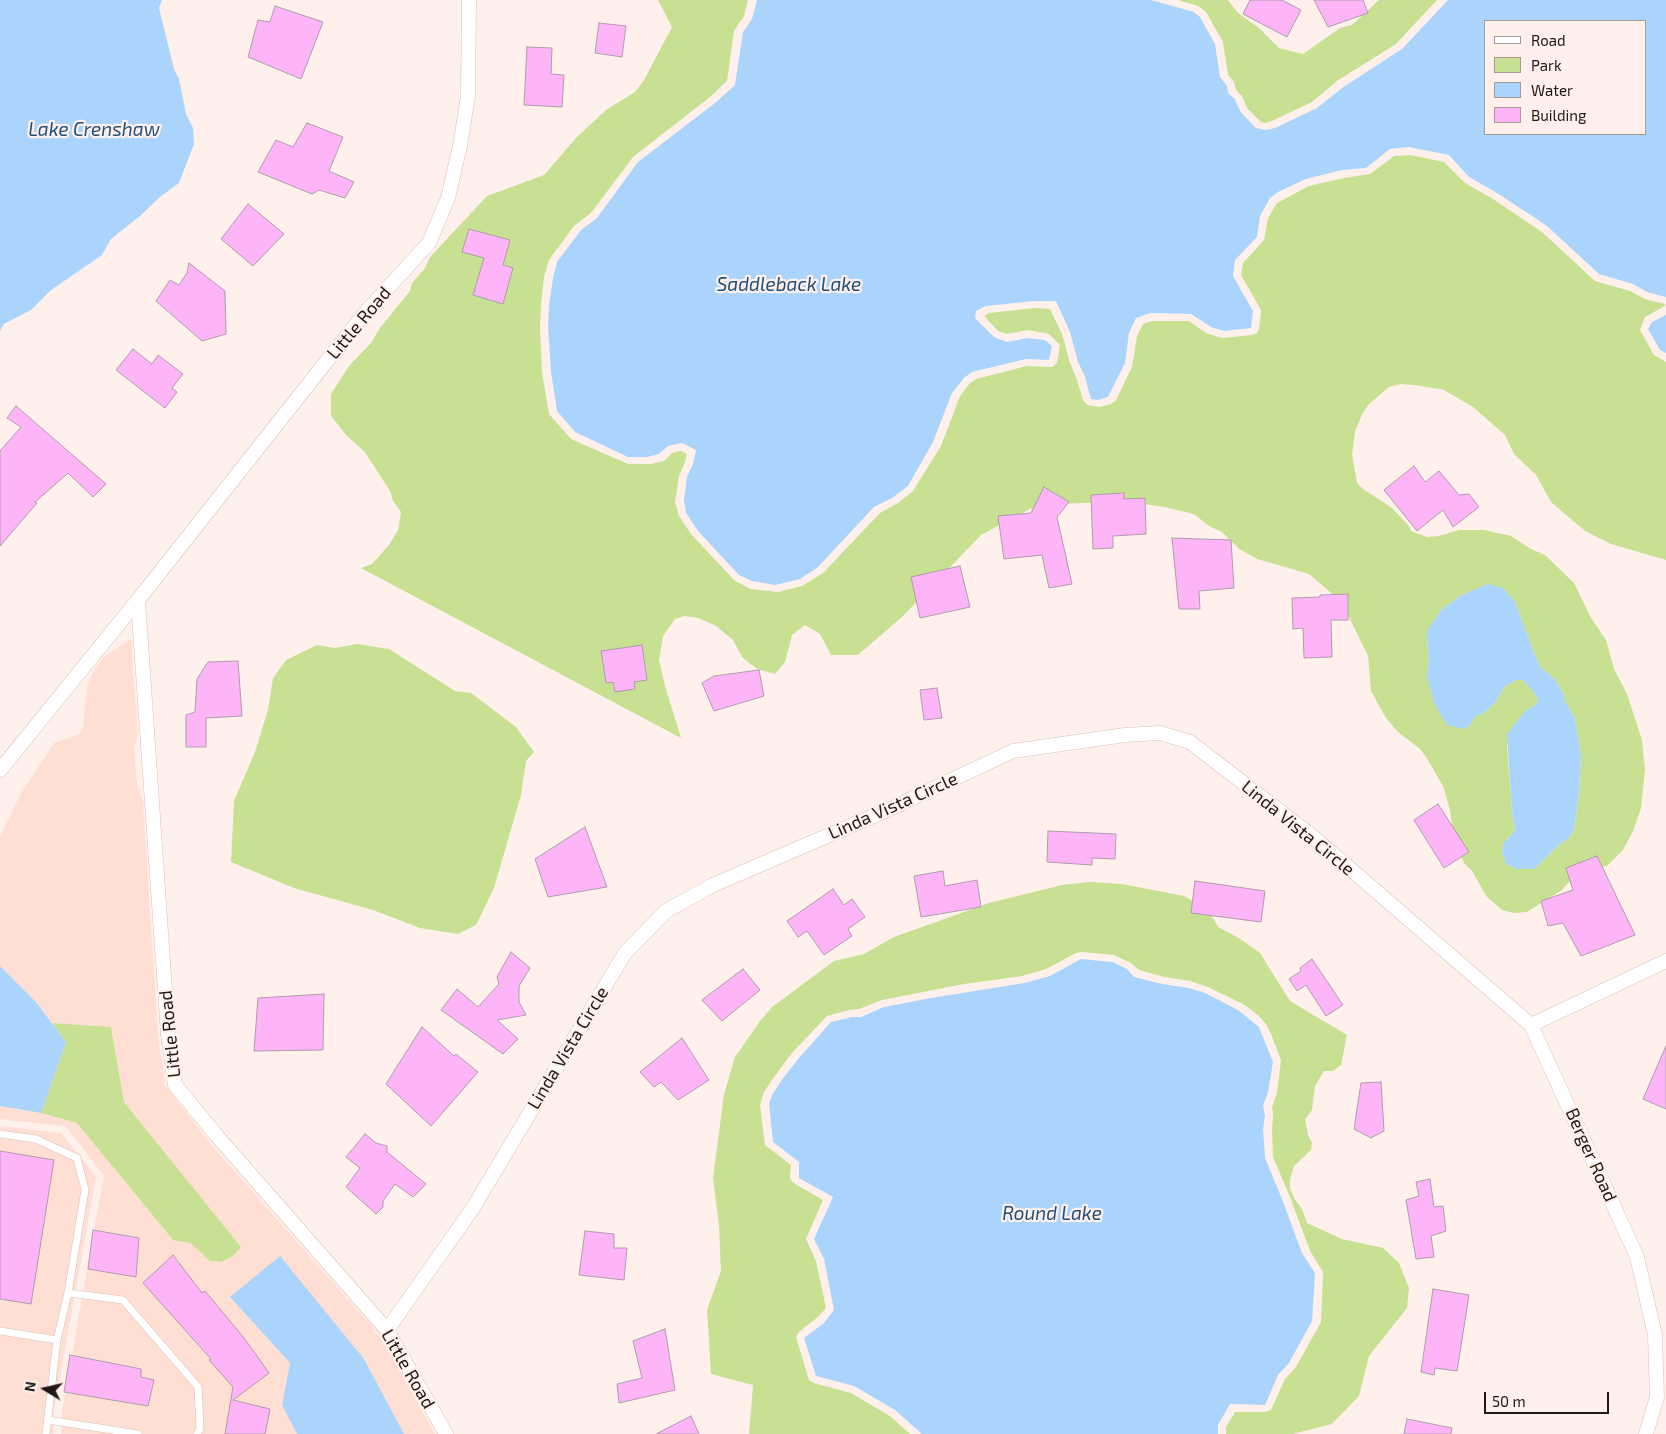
<!DOCTYPE html>
<html>
<head>
<meta charset="utf-8">
<style>
  body { margin:0 }
  #map { position:relative; width:1666px; height:1434px; overflow:hidden; background:#fff0eb; font-family:"Exo 2",sans-serif }
  canvas { display:block }
  .legend { position:absolute; left:1484px; top:20px; width:162px; height:115px; box-sizing:border-box; background:#fff0eb; border:1px solid #a69a95; margin:0; padding:6px 9px; list-style:none; font-size:15px; color:#201815 }
  .legend li { display:flex; align-items:center; gap:10px; height:25px }
  .legend b { width:25px; border:1px solid #a69a95 }
  .north { position:absolute; left:20px; top:1364px; width:50px; height:50px; -webkit-text-stroke:4px #fff0eb; paint-order:stroke; rotate:279deg; font-size:14px; font-weight:700; line-height:20px; text-align:center; color:#201815 }
  .north::after { content:''; display:block; margin:auto; width:18px; height:22px; background:#201815; clip-path:polygon(50% 0,100% 100%,50% 72%,0 100%) }
  .scale { position:absolute; left:1484px; top:1392px; width:125px; height:22px; box-sizing:border-box; border:2px solid #201815; border-top:0; padding-left:6px; font-size:15px; line-height:18px; white-space:nowrap; color:#201815; -webkit-text-stroke:4px #fff0eb; paint-order:stroke }
</style>
</head>
<body>
<div id="map">
<canvas width="1666" height="1434"></canvas>
<ul class="legend">
<li><b style="height:6px;background:#fff"></b>Road</li>
<li><b style="height:14px;background:#c8e092"></b>Park</li>
<li><b style="height:14px;background:#abd4fd"></b>Water</li>
<li><b style="height:14px;background:#fdb5f8"></b>Building</li>
</ul>
<div class="north">N</div>
<div class="scale">50 m</div>
</div>
<script>
const ctx = document.querySelector('canvas').getContext('2d');
ctx.lineJoin = 'round';
function fillPath(path, color) { ctx.fillStyle = color; ctx.fill(path, 'evenodd'); }
const poly = rows => new Path2D(rows.map(r => 'M' + r).join(''));
function trace(path, color, width, dash) { ctx.strokeStyle = color; ctx.lineWidth = width; ctx.lineCap = dash ? 'butt' : 'round'; ctx.setLineDash(dash || []); ctx.stroke(path); }
function label(font, color, halo, rows, align = 'center') {
  ctx.font = font + ' "Exo 2",sans-serif'; ctx.lineWidth = 4.5; ctx.setLineDash([]); ctx.textBaseline = 'middle'; ctx.strokeStyle = halo; ctx.fillStyle = color; for (const [text, x, y, turn = 0] of rows) {
    ctx.save(); ctx.translate(x, y); ctx.rotate((+turn || 0) * Math.PI / 180); ctx.textAlign = isNaN(turn) ? turn : align; if (halo) ctx.strokeText(text, 0, 0); ctx.fillText(text, 0, 0); ctx.restore();
  }
}
fillPath(poly([
  [131,639,138,735,134,746,137,783,143,802,158,1034,165,1085,209,1142,375,1330,374,1333,380,1336,435,1434,404,1434,364,1359,230,1297,290,1363,282,1405,297,1434,61,1434,62,1410,104,1176,68,1129,64,1126,0,1119,0,1106,41,1113,77,1123,173,1240,190,1243,210,1261,221,1262,233,1256,241,1247,124,1102,111,1027,52,1023,36,1002,0,966,0,837,20,795,54,743,79,734,83,727,87,686,95,668,104,657],
  [0,1126,61,1133,96,1177,54,1410,53,1434,0,1434]
]), '#ffdfd3');
fillPath(poly([
  [658,0,748,0,744,16,734,31,727,81,710,97,633,157,591,213,574,226,549,260,544,277,541,305,540,327,542,372,549,414,571,439,628,464,650,464,664,461,672,453,681,451,687,454,685,462,679,476,675,502,679,516,691,534,735,581,751,589,778,592,802,586,823,573,880,513,898,503,913,491,941,446,960,396,970,383,976,379,1027,366,1052,367,1057,363,1060,345,1049,334,1028,330,1007,334,998,331,984,316,989,313,1035,308,1050,309,1062,334,1070,363,1077,380,1083,400,1087,405,1099,407,1111,404,1116,400,1132,367,1137,336,1143,324,1152,321,1189,321,1206,333,1222,338,1252,335,1257,333,1259,329,1261,310,1241,275,1243,263,1264,240,1268,218,1277,203,1309,186,1344,178,1370,174,1394,156,1410,155,1444,162,1465,183,1493,199,1542,232,1595,281,1630,291,1645,299,1665,304,1665,306,1645,317,1640,330,1654,355,1666,362,1666,560,1611,544,1585,531,1551,502,1536,475,1514,454,1505,435,1473,407,1444,390,1414,385,1401,384,1389,387,1369,404,1362,414,1355,432,1352,454,1357,483,1363,489,1392,508,1409,526,1411,531,1427,537,1439,536,1459,530,1484,530,1511,536,1531,549,1545,555,1574,583,1591,618,1606,640,1614,669,1627,694,1642,740,1645,769,1641,808,1633,831,1623,850,1608,865,1569,882,1562,890,1527,912,1514,913,1502,910,1487,897,1472,871,1464,863,1454,838,1450,810,1443,786,1426,757,1420,749,1398,732,1386,718,1371,691,1368,656,1347,613,1338,599,1309,574,1257,559,1239,549,1222,532,1209,526,1194,514,1164,507,1130,502,1113,502,1059,504,1030,509,981,535,903,616,858,655,831,655,820,634,805,625,792,635,785,662,775,674,757,669,742,657,733,640,716,626,698,618,685,616,675,619,663,636,659,660,665,686,681,738,361,568,372,564,389,545,398,530,401,512,393,501,390,491,365,452,347,436,331,416,331,394,349,366,371,343,380,328,410,291,412,283,425,268,430,257,487,196,544,175,576,138,606,110,635,92,644,80,672,27],
  [1489,584,1515,602,1534,653,1541,668,1555,679,1562,691,1566,703,1575,718,1581,756,1579,793,1574,829,1570,837,1560,844,1534,869,1517,869,1506,864,1502,852,1507,839,1513,833,1515,828,1512,812,1507,744,1525,711,1534,706,1538,702,1537,696,1523,680,1516,680,1505,686,1495,703,1485,712,1447,725,1427,676,1429,660,1427,639,1442,609,1462,595],
  [1178,0,1228,0,1238,13,1259,28,1279,48,1303,54,1340,28,1352,25,1379,0,1437,0,1396,44,1337,81,1312,102,1272,121,1265,123,1261,122,1247,108,1242,96,1236,90,1234,82,1228,75,1223,42,1206,12,1198,6],
  [357,644,389,649,455,691,471,693,516,727,534,752,526,761,521,795,494,888,476,925,458,934,420,928,373,910,294,888,231,862,234,801,255,752,268,710,273,678,286,660,317,645,335,648],
  [1090,882,1122,884,1184,896,1209,911,1218,927,1239,938,1260,953,1290,1001,1347,1035,1341,1065,1333,1071,1324,1071,1315,1086,1312,1110,1305,1119,1308,1135,1312,1143,1311,1150,1294,1166,1290,1180,1290,1188,1294,1198,1302,1209,1307,1223,1342,1239,1383,1248,1399,1263,1409,1288,1407,1308,1369,1356,1359,1396,1332,1424,1292,1434,1226,1434,1226,1427,1235,1412,1265,1412,1271,1410,1285,1379,1296,1367,1321,1322,1323,1272,1310,1251,1290,1197,1273,1157,1272,1129,1273,1115,1272,1107,1277,1093,1281,1060,1271,1034,1266,1024,1258,1015,1243,1004,1208,987,1190,981,1164,977,1139,970,1131,963,1114,955,1082,952,1076,953,1046,969,1022,976,964,984,882,1000,859,1009,849,1010,827,1016,792,1053,774,1077,764,1092,760,1105,765,1145,791,1165,790,1177,792,1182,823,1200,806,1239,816,1261,826,1308,818,1317,799,1332,796,1337,809,1380,814,1383,851,1393,890,1416,910,1434,749,1434,753,1385,711,1374,707,1310,721,1271,719,1226,713,1178,724,1094,735,1057,760,1021,772,1007,834,961,864,954,894,937,989,903,1062,885],
  [52,1023,111,1027,124,1102,241,1247,233,1256,221,1262,210,1261,190,1243,173,1240,77,1123,41,1113,66,1042]
]), '#c8e092');
fillPath(poly([
  [0,0,162,0,159,8,174,69,179,79,186,114,193,128,194,144,179,183,160,197,140,216,111,239,102,255,51,290,31,310,4,324,0,331],
  [757,0,1151,0,1194,12,1200,17,1215,44,1220,77,1227,86,1228,93,1235,99,1240,111,1250,122,1256,128,1266,130,1275,128,1317,108,1342,88,1402,49,1448,0,1666,0,1666,297,1647,292,1633,284,1599,274,1547,226,1497,193,1469,177,1449,155,1409,147,1390,149,1366,168,1342,170,1306,179,1278,192,1270,198,1260,216,1257,237,1235,260,1233,276,1253,311,1251,328,1224,331,1211,327,1191,314,1151,313,1136,318,1129,333,1125,363,1108,397,1098,400,1091,399,1085,377,1078,362,1070,332,1056,301,1034,301,986,306,976,311,975,318,994,337,1007,342,1027,338,1045,340,1052,346,1049,360,1026,359,972,372,964,378,952,393,933,442,908,486,892,498,874,507,818,567,800,579,775,585,752,581,739,575,698,531,686,513,684,500,687,477,693,464,696,450,682,443,668,446,659,454,647,457,628,457,575,432,557,411,551,372,548,327,549,305,553,278,557,262,581,230,597,218,638,162,715,103,735,85,743,32,752,19],
  [1485,21,1645,21,1645,134,1485,134],
  [1666,315,1666,353,1660,350,1648,329,1652,322],
  [1488,584,1503,588,1515,602,1534,653,1541,668,1555,679,1562,691,1566,703,1575,718,1581,756,1579,793,1574,829,1570,837,1560,844,1534,869,1517,869,1506,864,1502,852,1503,844,1513,833,1515,828,1512,812,1507,734,1525,711,1534,706,1538,702,1537,696,1523,680,1516,680,1505,686,1495,703,1485,712,1476,716,1469,726,1463,729,1447,725,1434,703,1427,676,1429,660,1427,639,1428,629,1442,609,1462,595],
  [1081,959,1113,962,1127,969,1134,977,1162,984,1189,988,1205,993,1238,1010,1259,1027,1273,1062,1268,1092,1263,1106,1265,1116,1263,1129,1265,1158,1282,1199,1302,1253,1315,1273,1312,1321,1289,1363,1278,1375,1265,1405,1230,1404,1218,1425,1218,1434,922,1434,895,1410,854,1386,816,1376,804,1338,824,1323,834,1310,824,1259,814,1239,833,1197,799,1178,799,1162,773,1142,769,1104,772,1095,781,1081,799,1058,831,1022,852,1017,861,1017,884,1007,931,998,1024,983,1050,976],
  [0,966,36,1002,66,1042,41,1113,0,1106],
  [280,1256,364,1359,404,1434,297,1434,282,1405,290,1363,230,1297]
]), '#abd4fd');
const building = poly([
  [1250,0,1282,0,1301,10,1287,37,1243,14,1250,0],
  [1314,0,1363,0,1368,13,1328,27,1314,0],
  [275,6,323,22,301,79,248,57,258,20,270,22,275,6],
  [599,23,626,26,622,57,595,53,599,23],
  [527,47,552,48,551,74,564,75,562,107,524,105,527,47],
  [307,123,343,137,329,171,354,182,345,198,319,190,312,194,258,172,276,140,293,147,307,123],
  [248,204,284,234,253,266,221,239,248,204],
  [469,229,510,240,503,265,513,268,503,304,473,295,484,258,462,252,469,229],
  [189,263,225,291,226,334,202,341,156,301,170,280,179,285,187,273,189,263],
  [133,349,152,364,158,355,183,374,172,388,177,392,165,408,116,370,133,349],
  [16,406,106,484,93,497,68,473,35,502,37,503,0,546,0,451,21,427,7,418,16,406],
  [1414,466,1425,482,1439,471,1459,495,1469,494,1479,507,1453,527,1443,510,1417,531,1384,490,1414,466],
  [1044,487,1069,502,1057,517,1072,584,1049,588,1042,555,1004,559,998,516,1031,513,1044,487],
  [1124,493,1124,499,1145,498,1146,534,1113,536,1113,548,1093,549,1091,495,1124,493],
  [1172,538,1231,540,1234,588,1199,591,1200,609,1179,609,1172,538],
  [960,566,970,607,920,618,911,577,960,566],
  [1348,594,1348,620,1331,620,1332,657,1304,658,1303,628,1293,629,1292,598,1320,597,1320,595,1348,594],
  [642,645,647,680,634,682,635,689,615,692,613,682,606,683,601,651,642,645],
  [238,661,242,716,206,718,206,747,186,747,186,715,195,712,197,679,208,662,238,661],
  [759,670,764,696,714,711,702,683,714,676,759,670],
  [937,688,942,718,924,720,920,690,937,688],
  [1438,804,1469,852,1444,868,1414,820,1438,804],
  [585,827,607,887,548,897,535,859,585,827],
  [1048,831,1116,834,1115,859,1092,858,1092,865,1047,862,1048,831],
  [1597,856,1635,935,1581,956,1563,923,1548,926,1541,901,1573,890,1566,868,1597,856],
  [943,871,945,886,977,880,981,907,921,917,914,876,943,871],
  [1195,881,1265,891,1261,922,1191,913,1195,881],
  [833,889,844,905,852,899,865,917,848,929,852,936,824,955,807,931,798,937,787,921,833,889],
  [511,952,530,968,519,986,519,1002,526,1015,497,1020,518,1039,503,1054,441,1010,457,989,478,1007,499,984,497,977,511,952],
  [1312,959,1343,1005,1326,1016,1306,985,1297,991,1289,979,1301,971,1300,968,1312,959],
  [743,969,760,990,722,1021,702,1000,743,969],
  [324,994,323,1050,254,1051,258,998,324,994],
  [422,1027,454,1056,456,1054,478,1072,431,1126,386,1084,422,1027],
  [682,1038,709,1080,678,1100,661,1082,654,1087,640,1072,682,1038],
  [1666,1046,1666,1109,1643,1099,1666,1046],
  [1381,1082,1384,1131,1371,1138,1354,1129,1361,1083,1381,1082],
  [365,1134,376,1143,387,1146,387,1152,426,1184,413,1197,395,1184,383,1201,383,1207,376,1214,346,1187,360,1168,346,1157,365,1134],
  [0,1151,54,1160,31,1304,0,1299,0,1151],
  [1430,1179,1434,1207,1443,1206,1446,1231,1431,1236,1434,1257,1416,1259,1406,1200,1419,1196,1416,1182,1430,1179],
  [93,1230,139,1238,136,1277,88,1269,93,1230],
  [585,1231,614,1234,614,1248,627,1248,624,1280,579,1275,585,1231],
  [173,1255,202,1293,205,1291,244,1338,269,1373,233,1400,270,1409,265,1434,225,1434,233,1387,209,1360,211,1359,143,1283,173,1255],
  [1433,1289,1469,1295,1457,1371,1435,1368,1434,1375,1421,1372,1433,1289],
  [665,1329,675,1390,619,1403,617,1384,642,1378,633,1341,665,1329],
  [70,1355,141,1369,141,1377,154,1380,148,1406,64,1392,70,1355],
  [691,1416,699,1434,656,1434,691,1416],
  [1407,1419,1452,1428,1451,1434,1404,1434,1407,1419]
]);
fillPath(building, '#fdb5f8');
trace(building, '#ad9cab', 1);
const service = poly([
  [0,1134,36,1139,77,1158,85,1190,68,1293,123,1300,198,1387,200,1429,197,1434],
  [0,1331,57,1340,46,1434],
  [57,1340,68,1293],
  [48,1420,138,1434]
]);
const minor = poly([
  [0,770,138,600],
  [1531,1025,1666,961],
  [387,1330,473,1208,625,953,666,911,713,885,892,808,1013,751,1125,735,1160,733,1190,742,1311,835,1531,1025,1637,1257,1655,1335,1657,1397,1646,1434],
  [446,1434,387,1330,217,1136,175,1085,168,1034,138,600,364,314,429,243,448,198,460,146,468,96,469,0]
]);
trace(service, '#d7c0b7', 8);
trace(minor, '#d7c0b7', 15);
trace(service, '#fff', 7);
trace(minor, '#fff', 14);
label('18px', '#201815', '#fff0eb', [
  ["Little Road",359,323,-50],
  ["Linda Vista Circle",893,806,-24],
  ["Linda Vista Circle",1298,828,39],
  ["Little Road",170,1034,-96],
  ["Linda Vista Circle",568,1048,-59],
  ["Berger Road",1591,1155,66],
  ["Little Road",408,1369,60]
]);
label('italic 19px', '#1f4f7b', '#fff0eb', [
  ["Lake Crenshaw",94,130],
  ["Saddleback Lake",789,285],
  ["Round Lake",1052,1214]
]);
</script>
</body>
</html>
